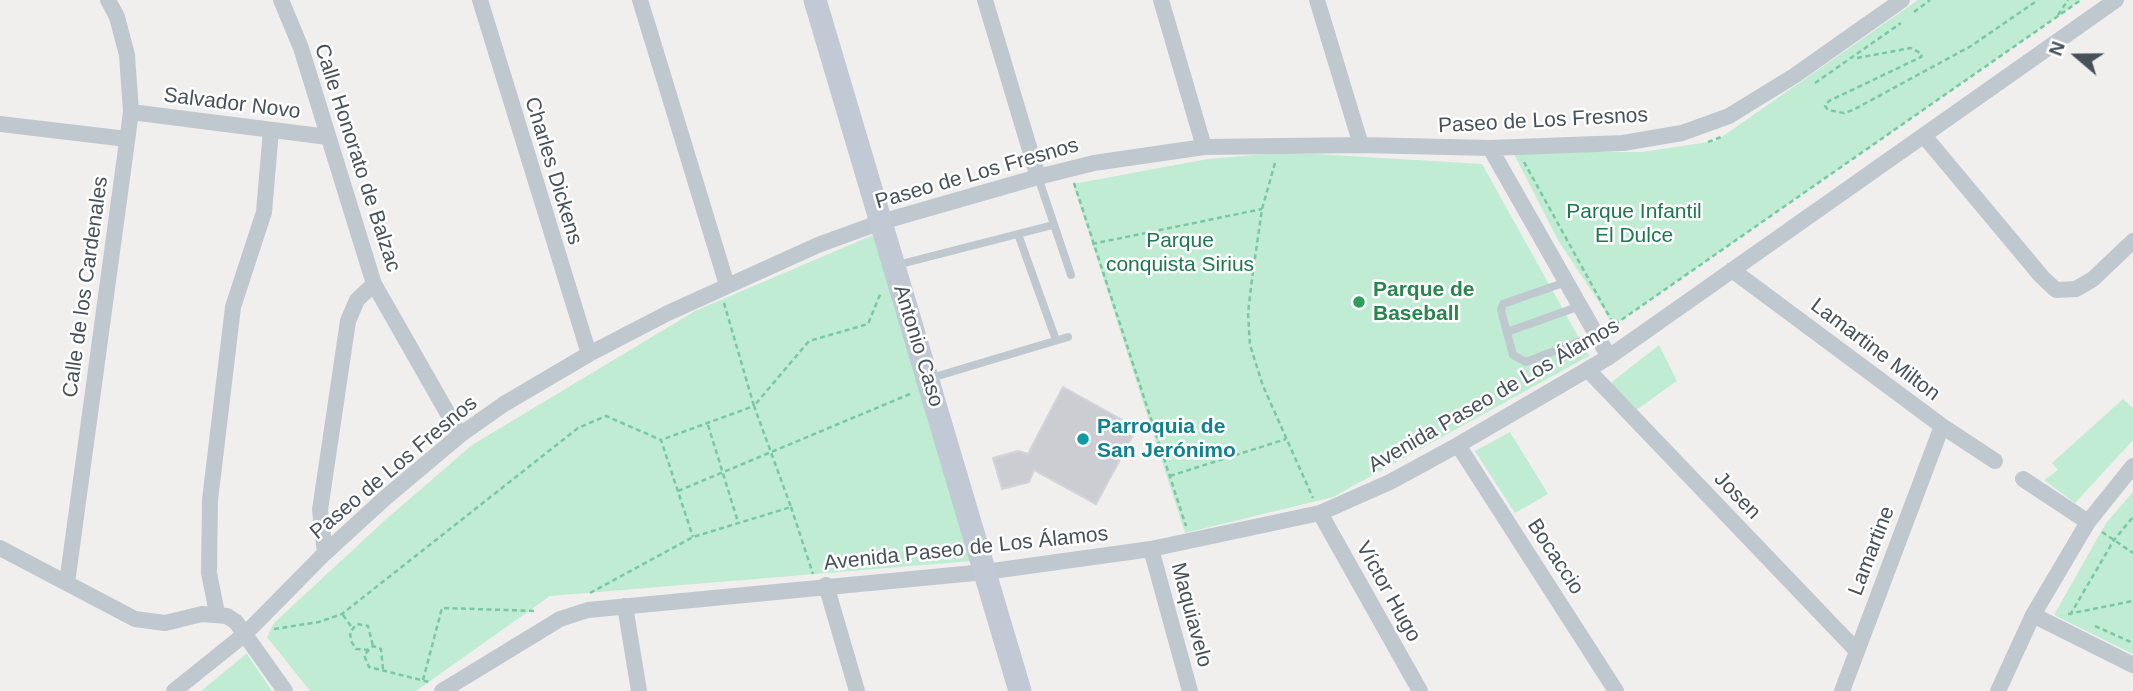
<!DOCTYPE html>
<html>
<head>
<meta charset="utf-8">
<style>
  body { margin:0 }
  #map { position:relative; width:2133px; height:691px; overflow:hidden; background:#f1eeee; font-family:Helvetica,sans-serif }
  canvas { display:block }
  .north { position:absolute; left:2042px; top:21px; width:70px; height:70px; -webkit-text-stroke:5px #fff; paint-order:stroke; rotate:290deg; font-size:19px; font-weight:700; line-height:28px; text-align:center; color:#47515a }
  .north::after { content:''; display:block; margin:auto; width:24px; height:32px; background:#47515a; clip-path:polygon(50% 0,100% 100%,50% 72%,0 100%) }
</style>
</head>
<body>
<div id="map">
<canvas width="2133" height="691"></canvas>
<div class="north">N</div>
</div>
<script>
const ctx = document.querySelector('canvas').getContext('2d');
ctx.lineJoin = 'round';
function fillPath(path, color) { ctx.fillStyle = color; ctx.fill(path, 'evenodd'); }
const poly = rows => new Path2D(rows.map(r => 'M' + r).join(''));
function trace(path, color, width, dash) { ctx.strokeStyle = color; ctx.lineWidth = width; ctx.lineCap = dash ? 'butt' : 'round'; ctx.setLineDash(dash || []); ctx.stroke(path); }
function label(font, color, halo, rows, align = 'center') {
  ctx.font = font + ' Helvetica,sans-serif'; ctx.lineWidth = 5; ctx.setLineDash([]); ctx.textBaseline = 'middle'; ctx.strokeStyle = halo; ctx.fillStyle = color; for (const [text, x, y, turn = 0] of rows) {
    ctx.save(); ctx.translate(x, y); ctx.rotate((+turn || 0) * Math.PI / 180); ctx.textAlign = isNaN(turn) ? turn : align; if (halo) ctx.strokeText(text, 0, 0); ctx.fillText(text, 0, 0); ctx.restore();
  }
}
fillPath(poly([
  [1918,0,2081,0,1614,325,1558,240,1513,152,1642,152,1716,141],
  [1265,154,1316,154,1482,164,1589,356,1333,497,1185,533,1073,184,1208,159],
  [873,235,972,561,550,596,416,691,310,691,267,637,274,623,383,522,472,445,695,311],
  [1659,345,1677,381,1636,410,1608,385],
  [2123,399,2133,408,2133,440,2075,503,2044,480,2058,470,2052,463],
  [1510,432,1548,494,1515,513,1475,451],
  [2133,492,2133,654,2054,615,2106,523],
  [247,654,272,691,201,691,246,654]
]), '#bfecd2');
const building = poly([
  [1063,387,1137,428,1096,504,1034,470,1029,482,1002,489,993,458,1018,451,1028,454,1063,387]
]);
fillPath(building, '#cbcdd3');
trace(building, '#d3d4d9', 2);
trace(poly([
  [1914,12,1930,0],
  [2058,15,2068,0],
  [1857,58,1911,48,1922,54,1921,57,1829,101,1825,106,1828,110,1844,113,1853,110,1971,46,2038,0],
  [1815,83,1901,23],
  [1708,142,1724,136],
  [1524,162,1614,325,2081,0],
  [1275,163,1262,209,1252,279,1248,313,1250,345,1263,386,1313,498],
  [1074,183,1186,526],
  [1092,244,1262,209],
  [724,303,754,406,809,341,868,324,881,292],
  [708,425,738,522],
  [1170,476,1286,439],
  [678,491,910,394],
  [791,507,813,574],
  [2102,532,2133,553],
  [590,593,693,537,791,507,754,406,661,440],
  [2068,614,2133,601],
  [343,615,353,629],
  [2070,615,2114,540,2133,517],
  [2095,626,2133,643],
  [274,629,319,622,342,614,578,428,606,416,661,440,693,537],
  [369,650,356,649,351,641,350,632,357,624,368,626,373,646],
  [383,669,381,649,373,646,364,655,369,667,429,682],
  [423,680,442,608,537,611]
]), '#79c8a4', 2.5, [5, 3.5]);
trace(poly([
  [1038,177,1071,275],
  [1018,234,1056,340],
  [897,265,1053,225],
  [1566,282,1503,304,1501,310,1513,355,1526,362,1596,335],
  [1507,332,1580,306],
  [931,378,1068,337]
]), '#bfc8cf', 8);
trace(poly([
  [281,0,301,48,374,284,460,435],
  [480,0,589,354],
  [640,0,727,285],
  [985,0,1038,177],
  [1161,0,1204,147],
  [1317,0,1361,145],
  [131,112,328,137],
  [0,124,127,139],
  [1925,137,2042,277,2056,290,2076,289,2093,279,2133,241],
  [1490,148,1609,357],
  [1732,270,1942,426,1995,461],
  [1588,370,1856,650],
  [1458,445,1616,691],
  [2023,479,2088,522],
  [1320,513,1420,691],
  [0,548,135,619,165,623,202,614,227,616,236,622,285,691],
  [1151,549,1190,691],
  [325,553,320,510,348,321,357,300,374,284],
  [67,583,131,112,127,55,117,17,108,0],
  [826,585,857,691],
  [625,606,639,691],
  [217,613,209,573,210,500,233,307,264,212,271,130],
  [2033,615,2133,665],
  [174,691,245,634,325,553,385,498,460,435,504,404,589,354,668,313,818,245,881,222,1038,177,1094,163,1204,147,1361,145,1490,148,1623,143,1682,133,1729,116,1794,76,1902,0],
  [442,691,560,619,588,610,985,572,1151,549,1320,513,1390,482,1458,445,1609,357,2116,0],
  [1842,691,1942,426],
  [1998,691,2033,615,2088,522,2133,466]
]), '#bfc8cf', 16);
trace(poly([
  [815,0,1020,691]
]), '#c0c9d4', 23);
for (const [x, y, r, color] of [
  [1359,302,7,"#2e9e5b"],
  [1083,439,7,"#0f9aa8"]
]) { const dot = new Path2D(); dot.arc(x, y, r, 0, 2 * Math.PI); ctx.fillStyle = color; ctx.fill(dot); trace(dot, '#fff', 2.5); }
label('21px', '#47515a', '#fff', [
  ["Salvador Novo",232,104,7],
  ["Paseo de Los Fresnos",1543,121,-3],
  ["Calle Honorato de Balzac",357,158,72],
  ["Charles Dickens",553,171,73],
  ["Paseo de Los Fresnos",977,174,-16],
  ["Calle de los Cardenales",86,287,-82],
  ["Antonio Caso",918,346,73],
  ["Lamartine Milton",1875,350,37],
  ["Avenida Paseo de Los Álamos",1494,396,-30],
  ["Paseo de Los Fresnos",394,468,-40],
  ["Josen",1737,496,46],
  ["Avenida Paseo de Los Álamos",966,549,-6],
  ["Lamartine",1872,551,-69],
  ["Bocaccio",1555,557,57],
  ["Víctor Hugo",1388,592,61],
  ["Maquiavelo",1191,615,75]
]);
label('21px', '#1c784d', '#fff', [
  ["Parque Infantil",1634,212],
  ["El Dulce",1634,236],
  ["Parque",1180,241],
  ["conquista Sirius",1180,265]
]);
label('bold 21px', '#27864d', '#fff', [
  ["Parque de",1373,290],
  ["Baseball",1373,314]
], 'left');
label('bold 21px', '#0d838f', '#fff', [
  ["Parroquia de",1097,427],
  ["San Jerónimo",1097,451]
], 'left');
</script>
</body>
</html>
